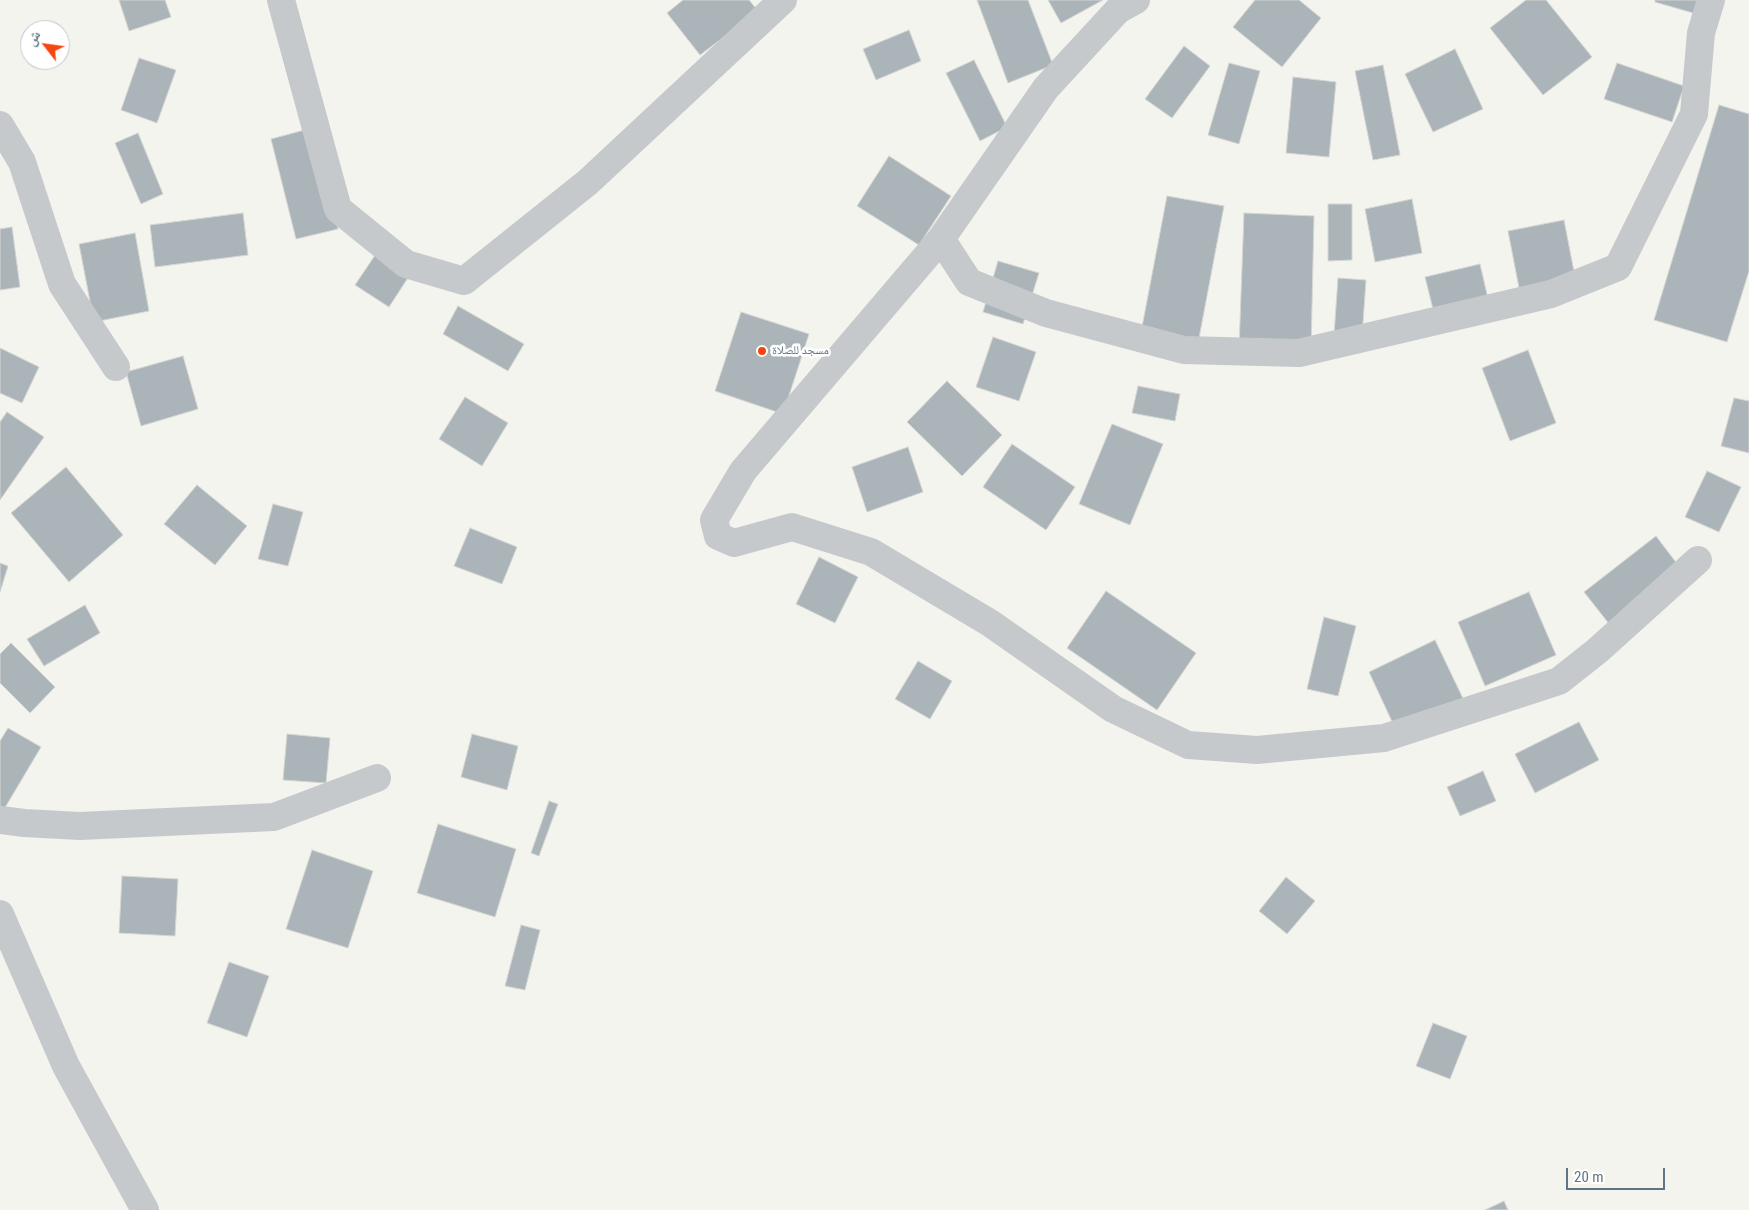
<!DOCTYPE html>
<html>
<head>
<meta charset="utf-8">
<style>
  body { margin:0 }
  #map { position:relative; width:1749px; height:1210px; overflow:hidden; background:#f4f4ef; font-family:"Roboto Condensed","Noto Naskh Arabic",sans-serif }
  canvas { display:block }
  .north { position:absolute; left:20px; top:20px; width:50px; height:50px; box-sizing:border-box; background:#fff; border:1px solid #bfc7cd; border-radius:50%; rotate:300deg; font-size:14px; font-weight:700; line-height:20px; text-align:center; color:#607483 }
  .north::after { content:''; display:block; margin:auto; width:18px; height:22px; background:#f34610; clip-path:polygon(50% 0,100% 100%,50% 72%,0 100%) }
  .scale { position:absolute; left:1566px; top:1168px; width:99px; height:22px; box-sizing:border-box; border:2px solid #607483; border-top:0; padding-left:6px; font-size:15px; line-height:18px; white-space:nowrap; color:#607483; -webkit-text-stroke:4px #fff; paint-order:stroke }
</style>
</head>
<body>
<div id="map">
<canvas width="1749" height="1210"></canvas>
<div class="north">ش</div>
<div class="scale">20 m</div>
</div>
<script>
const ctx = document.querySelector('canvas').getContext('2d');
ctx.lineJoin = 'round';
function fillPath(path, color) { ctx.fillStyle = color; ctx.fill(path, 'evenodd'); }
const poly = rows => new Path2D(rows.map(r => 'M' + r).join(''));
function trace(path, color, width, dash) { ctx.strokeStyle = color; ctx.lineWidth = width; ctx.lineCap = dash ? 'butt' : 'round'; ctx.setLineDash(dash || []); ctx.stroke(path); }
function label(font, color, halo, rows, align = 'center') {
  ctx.font = font + ' "Roboto Condensed","Noto Naskh Arabic",sans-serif'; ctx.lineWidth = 5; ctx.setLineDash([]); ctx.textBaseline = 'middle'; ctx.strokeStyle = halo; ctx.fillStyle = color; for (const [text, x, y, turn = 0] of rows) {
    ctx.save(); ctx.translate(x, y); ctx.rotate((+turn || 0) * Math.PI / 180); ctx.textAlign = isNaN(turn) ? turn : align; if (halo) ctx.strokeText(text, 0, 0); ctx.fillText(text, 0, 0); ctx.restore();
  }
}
const building = poly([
  [119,0,165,0,171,17,129,31,119,0],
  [683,0,749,0,758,11,700,55,667,13,683,0],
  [977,0,1028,0,1053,65,1008,83,977,0],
  [1048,0,1103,0,1061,23,1048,0],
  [1255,0,1299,0,1321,18,1282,67,1233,27,1255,0],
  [1526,0,1546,0,1592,57,1543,95,1490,28,1526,0],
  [1655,0,1704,0,1700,15,1655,2,1655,0],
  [909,30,921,61,876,80,863,49,909,30],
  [1184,46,1210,66,1172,118,1145,99,1184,46],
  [1455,49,1483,109,1433,132,1405,74,1455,49],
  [139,58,176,70,157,123,121,110,139,58],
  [974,60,1007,127,980,141,946,73,974,60],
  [1229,63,1260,71,1239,144,1208,135,1229,63],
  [1617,63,1684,86,1672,122,1604,99,1617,63],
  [1383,65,1400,155,1373,160,1355,71,1383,65],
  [1293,77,1336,82,1329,157,1286,153,1293,77],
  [1719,105,1749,114,1749,271,1727,342,1654,320,1719,105],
  [312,128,338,229,296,239,271,139,312,128],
  [138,133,163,194,141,204,115,143,138,133],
  [889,156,951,196,919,245,857,206,889,156],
  [1167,196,1224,206,1196,354,1139,343,1167,196],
  [1412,199,1422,253,1375,262,1365,209,1412,199],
  [1328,204,1352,204,1352,260,1328,261,1328,204],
  [243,213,248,255,155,267,150,225,243,213],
  [1244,213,1314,216,1311,350,1239,349,1244,213],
  [1564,220,1576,282,1520,293,1508,231,1564,220],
  [12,227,20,287,0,290,0,229,12,227],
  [135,233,149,311,94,322,79,244,135,233],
  [380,248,413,270,389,307,355,285,380,248],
  [998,261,1039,273,1023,324,983,312,998,261],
  [1480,264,1492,316,1438,329,1425,277,1480,264],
  [1338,278,1366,280,1361,351,1333,350,1338,278],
  [458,306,524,344,508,371,443,334,458,306],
  [741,312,809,334,783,414,715,391,741,312],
  [993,337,1036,352,1019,401,976,387,993,337],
  [0,348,39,367,22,403,0,393,0,348],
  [1528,350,1556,423,1510,441,1482,368,1528,350],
  [183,356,198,409,141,426,126,372,183,356],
  [947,381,1002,435,962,476,907,422,947,381],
  [1138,386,1180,394,1175,421,1132,413,1138,386],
  [465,397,508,423,482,466,439,439,465,397],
  [1734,398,1749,401,1749,453,1721,446,1734,398],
  [7,412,44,437,0,500,0,422,7,412],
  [1112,424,1163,444,1130,525,1079,504,1112,424],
  [1012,444,1075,487,1046,530,983,487,1012,444],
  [908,447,923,492,867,512,852,467,908,447],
  [66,467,123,535,69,582,11,513,66,467],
  [1707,471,1741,487,1719,532,1685,517,1707,471],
  [197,485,247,526,215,565,164,524,197,485],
  [273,504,303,512,288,566,258,559,273,504],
  [470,528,517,547,502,584,454,566,470,528],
  [1656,536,1681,569,1610,625,1584,592,1656,536],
  [819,557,858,577,835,623,796,604,819,557],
  [0,563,8,566,0,592,0,563],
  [1106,591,1196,653,1157,710,1067,648,1106,591],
  [1529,592,1556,655,1485,686,1458,622,1529,592],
  [85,605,100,633,44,666,27,639,85,605],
  [1324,617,1356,626,1338,696,1307,689,1324,617],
  [1435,640,1469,711,1402,743,1369,672,1435,640],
  [11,643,55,687,30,713,0,683,0,654,11,643],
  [918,661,952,681,930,719,895,699,918,661],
  [1579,722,1599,760,1535,793,1515,754,1579,722],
  [8,728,41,747,0,816,0,741,8,728],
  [287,734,330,738,326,783,283,780,287,734],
  [472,734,518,746,507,790,461,777,472,734],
  [1483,771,1496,801,1460,816,1447,787,1483,771],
  [549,801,558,804,539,856,531,853,549,801],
  [438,824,516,849,495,917,417,893,438,824],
  [312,850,373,871,348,948,286,929,312,850],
  [122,876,178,879,175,936,119,933,122,876],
  [1286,877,1315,901,1287,934,1259,911,1286,877],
  [521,925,540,930,525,990,505,986,521,925],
  [229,962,269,976,247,1037,207,1023,229,962],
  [1433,1023,1467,1036,1450,1079,1416,1066,1433,1023],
  [1504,1201,1508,1210,1485,1210,1504,1201]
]);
fillPath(building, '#abb4b8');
trace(building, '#d5d5d2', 1);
trace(poly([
  [281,0,338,209,406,264,464,281,588,182,783,0],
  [1136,0,1118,10,1046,88,941,239,743,471,714,520,718,536,734,543,792,527,871,552,990,623,1113,709,1188,745,1257,750,1384,738,1559,681,1597,651,1698,560],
  [0,125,22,162,62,284,116,367],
  [941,239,969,282,1046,313,1184,350,1299,353,1551,294,1618,267,1694,114,1701,33,1711,0],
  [0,820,24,823,80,826,274,817,377,778],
  [0,914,66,1066,145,1210]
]), '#c6c9cc', 28);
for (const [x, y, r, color] of [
  [762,351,5,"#f34610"]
]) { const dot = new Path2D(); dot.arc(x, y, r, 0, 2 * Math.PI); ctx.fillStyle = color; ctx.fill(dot); trace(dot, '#fff', 2); }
label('12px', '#607483', '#fff', [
  ["مسجد للصلاة",772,351]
], 'left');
</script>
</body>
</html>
